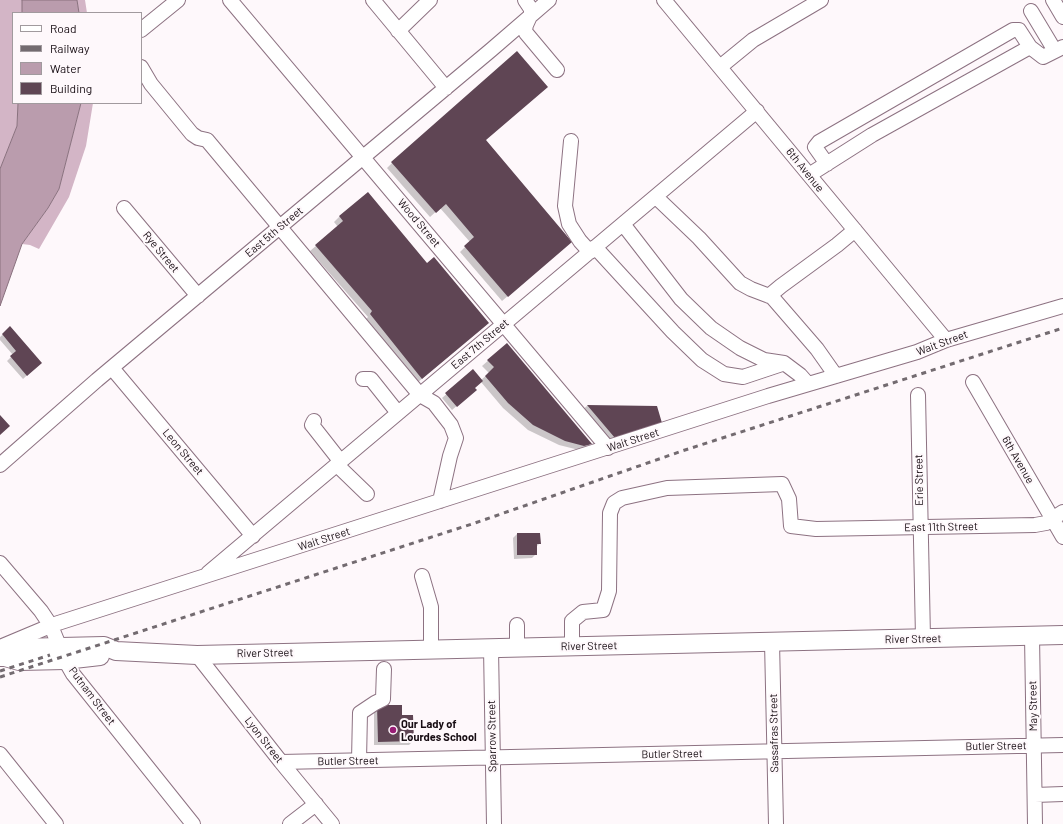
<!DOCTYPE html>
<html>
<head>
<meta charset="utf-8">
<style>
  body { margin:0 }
  #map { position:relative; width:1063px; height:824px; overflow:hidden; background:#fef8fb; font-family:Barlow,sans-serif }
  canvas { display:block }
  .legend { position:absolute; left:12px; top:12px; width:130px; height:92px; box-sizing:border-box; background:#fef8fb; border:1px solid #a19a9e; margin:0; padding:5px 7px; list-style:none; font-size:12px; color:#160c12 }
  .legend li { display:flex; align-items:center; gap:8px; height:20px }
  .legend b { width:20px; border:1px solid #a19a9e }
</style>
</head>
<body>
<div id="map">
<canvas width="1063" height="824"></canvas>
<ul class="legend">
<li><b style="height:5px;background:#fff"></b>Road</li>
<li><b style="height:5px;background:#736b70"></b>Railway</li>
<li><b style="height:11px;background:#ba9cad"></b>Water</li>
<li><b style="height:11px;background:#5f4554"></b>Building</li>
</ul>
</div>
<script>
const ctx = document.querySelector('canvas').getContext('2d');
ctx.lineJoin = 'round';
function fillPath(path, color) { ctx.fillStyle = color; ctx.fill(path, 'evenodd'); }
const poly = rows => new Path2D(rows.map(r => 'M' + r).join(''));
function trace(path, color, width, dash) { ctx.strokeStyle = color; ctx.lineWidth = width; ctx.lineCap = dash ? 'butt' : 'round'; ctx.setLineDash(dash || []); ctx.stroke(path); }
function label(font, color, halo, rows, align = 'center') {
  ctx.font = font + ' Barlow,sans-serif'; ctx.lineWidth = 4; ctx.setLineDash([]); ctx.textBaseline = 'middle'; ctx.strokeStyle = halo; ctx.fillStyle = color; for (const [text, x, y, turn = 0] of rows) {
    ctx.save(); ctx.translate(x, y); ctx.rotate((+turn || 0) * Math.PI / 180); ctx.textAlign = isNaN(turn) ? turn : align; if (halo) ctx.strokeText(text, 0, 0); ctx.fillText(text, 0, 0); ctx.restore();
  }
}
fillPath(poly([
  [0,0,22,0,22,13,13,13,13,103,18,103,17,126,0,169],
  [77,0,85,0,87,13,79,13],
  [81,103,93,103,86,146,69,197,39,249,30,245,22,244,48,208,59,189]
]), '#d3b5c6');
const water = poly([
  [22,0,77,0,79,13,22,13,22,0],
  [18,103,81,103,59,189,48,208,22,244,0,306,0,169,17,126,18,103]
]);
fillPath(water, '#ba9cad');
trace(water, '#89717e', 1);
fillPath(poly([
  [485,140,565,247,502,301,460,252,470,242,440,208,430,217,387,168,392,163],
  [368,194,427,265,488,323,417,383,365,320,368,317,310,251,338,227,334,222,339,217],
  [10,328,37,366,23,379,7,361,13,355,0,340,0,337],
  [507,344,590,444,585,449,579,450,559,445,528,430,503,408,481,382,474,388,472,393,452,410,442,398,473,371,481,380,489,373,482,366],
  [587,406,656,407,609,443,582,410],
  [517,534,539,534,540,543,536,547,536,554,532,558,514,559,513,538],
  [378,706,401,716,413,741,409,745,374,745,374,710]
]), '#0003');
fillPath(poly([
  [517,51,548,87,486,140,572,242,508,297,464,246,474,237,446,204,436,213,391,162],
  [368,192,427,263,434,257,489,323,422,379,370,314,372,311,315,245,343,221,339,216],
  [10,326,42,363,27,376,10,356,16,351,2,334],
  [507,343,592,444,584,446,565,441,533,425,508,403,485,376,494,367,487,360],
  [473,369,483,381,475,388,477,390,457,407,445,393],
  [587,405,657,406,662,423,615,438],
  [0,415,10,426,0,435],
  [517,533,540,533,541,544,537,544,537,555,517,555],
  [377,705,402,705,402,715,413,715,414,741,378,742]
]), '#5f4554');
const minor = poly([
  [230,0,608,448],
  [373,0,446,88],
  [525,0,531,9,531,14,526,25,525,30,526,33,557,70],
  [664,0,946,340],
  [1053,0,1063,17],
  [1031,11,1055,51],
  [141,30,178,0],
  [398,31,430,0],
  [141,67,151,84,192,134,198,138,207,140,420,395,434,403,451,425,456,438,450,456,440,501],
  [720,67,753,40,821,0],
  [571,141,565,206,569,224,580,241,590,252],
  [827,164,815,147,819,142,1013,30,1019,30,1030,47,1043,57,1063,47],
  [809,175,872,135,1030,47],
  [656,197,699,238,740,283,751,289,772,297,817,349,836,376],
  [124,208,198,296],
  [623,224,681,299,711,328,740,348,764,360,784,363,800,375,808,384],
  [595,247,673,332,702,360,724,374,743,377,782,364],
  [769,296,781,286,837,245,855,230],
  [112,368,253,536],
  [363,379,371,379,398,413],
  [973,382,1063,537],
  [918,395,923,638],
  [314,421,312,425,341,462],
  [0,465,97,380,491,50,549,0],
  [337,465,367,494],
  [0,563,41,611,51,626,65,660,73,674,193,824],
  [208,573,757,111],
  [422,576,431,607,431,649],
  [517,625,517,648],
  [1032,636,1035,824],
  [772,642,776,824],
  [572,646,572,621,583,612,603,610,609,591,610,513,614,503,622,498,667,488,782,484,789,499,791,526,816,529,1035,525,1046,523,1063,512],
  [0,647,55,624,768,396,917,352,946,340,1063,306],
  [491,648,494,824],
  [197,655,281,762,332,824],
  [0,754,56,824],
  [359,760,360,713,375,703,383,699,384,669],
  [281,762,1063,745],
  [1035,795,1063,794],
  [290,824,316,804]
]);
const major = poly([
  [0,657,5,657,19,661,65,660,100,656],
  [5,657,17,648,61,647,104,646,116,651,197,655,1063,635]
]);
trace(minor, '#8d7282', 16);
trace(major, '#8d7282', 20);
trace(minor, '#fff', 14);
trace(major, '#fff', 18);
trace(poly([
  [0,671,50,655],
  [0,677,475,523,682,451,1063,328]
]), '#736b70', 3, [5, 5]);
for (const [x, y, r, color] of [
  [393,730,4,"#981d75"]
]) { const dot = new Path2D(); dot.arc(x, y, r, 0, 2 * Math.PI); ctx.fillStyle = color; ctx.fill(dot); trace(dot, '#fef8fb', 1.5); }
label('11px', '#160c12', '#fef8fb', [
  ["6th Avenue",805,170,51],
  ["Wood Street",419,223,50],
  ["East 5th Street",274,232,-40],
  ["Rye Street",161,252,50],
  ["Wait Street",942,343,-20],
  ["East 7th Street",480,344,-40],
  ["Wait Street",633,440,-18],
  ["Leon Street",183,452,50],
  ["6th Avenue",1018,460,60],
  ["Erie Street",919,480,-91],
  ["East 11th Street",941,527,-1],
  ["Wait Street",324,539,-18],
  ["River Street",913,639,-1],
  ["River Street",589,646,-1],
  ["River Street",265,653,-1],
  ["Putnam Street",92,696,53],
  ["May Street",1033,706,-91],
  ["Sassafras Street",774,733,-91],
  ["Sparrow Street",492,736,-91],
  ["Lyon Street",264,740,52],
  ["Butler Street",996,746,-1],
  ["Butler Street",672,754,-1],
  ["Butler Street",348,761,-1]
]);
label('bold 11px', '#160c12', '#fef8fb', [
  ["Our Lady of",401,724],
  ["Lourdes School",401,737]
], 'left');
</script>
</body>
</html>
